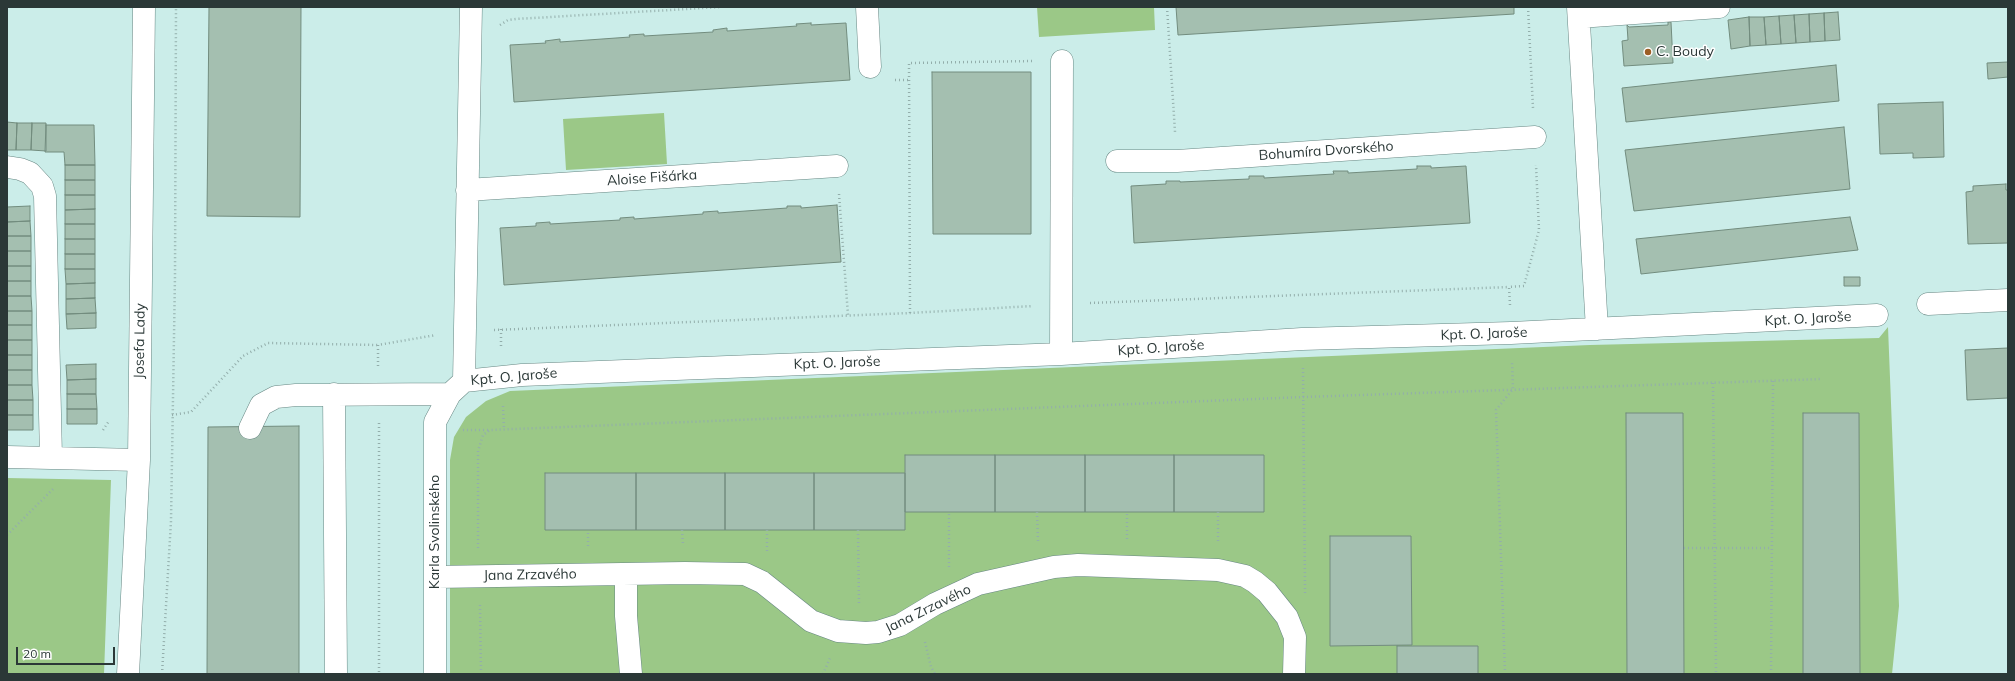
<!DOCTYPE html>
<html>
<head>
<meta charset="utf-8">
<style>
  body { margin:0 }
  #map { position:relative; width:2015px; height:681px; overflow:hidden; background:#cbede9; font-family:Mulish,sans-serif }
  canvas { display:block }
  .frame { position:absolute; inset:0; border:8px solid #2b3837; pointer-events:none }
  .scale { position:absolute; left:16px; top:647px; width:99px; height:18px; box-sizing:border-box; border:2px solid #2b3837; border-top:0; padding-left:5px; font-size:12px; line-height:14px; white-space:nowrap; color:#2b3837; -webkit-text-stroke:3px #fff; paint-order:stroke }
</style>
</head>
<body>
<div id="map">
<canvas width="2015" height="681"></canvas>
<div class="frame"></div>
<div class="scale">20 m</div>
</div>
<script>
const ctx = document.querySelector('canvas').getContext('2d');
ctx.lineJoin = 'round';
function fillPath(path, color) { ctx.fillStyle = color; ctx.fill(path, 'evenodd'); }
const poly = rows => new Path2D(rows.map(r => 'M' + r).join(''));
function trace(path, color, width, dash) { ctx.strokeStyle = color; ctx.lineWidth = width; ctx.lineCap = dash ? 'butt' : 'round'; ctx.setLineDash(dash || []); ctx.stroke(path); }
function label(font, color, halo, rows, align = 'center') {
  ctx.font = font + ' Mulish,sans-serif'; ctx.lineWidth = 3; ctx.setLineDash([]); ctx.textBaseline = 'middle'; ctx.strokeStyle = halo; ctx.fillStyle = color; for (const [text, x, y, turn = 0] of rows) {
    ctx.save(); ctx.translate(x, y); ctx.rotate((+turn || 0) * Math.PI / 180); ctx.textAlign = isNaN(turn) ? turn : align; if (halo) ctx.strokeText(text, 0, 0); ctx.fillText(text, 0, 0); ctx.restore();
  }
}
fillPath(poly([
  [1037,7,1154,7,1155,30,1039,37],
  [664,113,667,164,566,170,563,119],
  [1888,327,1899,606,1892,674,450,674,450,460,454,437,466,417,486,401,510,391,1590,345,1879,338],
  [7,478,111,480,104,674,7,674]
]), '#9bc887');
const building = poly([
  [209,7,301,7,300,217,207,216,209,7],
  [1176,7,1514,7,1514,14,1178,35,1176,7],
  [1838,12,1840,40,1825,41,1824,13,1838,12],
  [1824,13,1825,41,1810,42,1809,14,1824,13],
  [1809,14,1810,42,1796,43,1794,15,1809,14],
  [1794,15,1796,43,1781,44,1779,16,1794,15],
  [1779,16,1781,44,1766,45,1764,17,1779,16],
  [1749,17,1750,46,1731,49,1728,20,1749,17],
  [1749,17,1764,17,1766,45,1750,46,1749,17],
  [1668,22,1671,22,1673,63,1624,66,1622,41,1628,40,1627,25,1629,27,1668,25,1668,22],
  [811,23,811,25,846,23,850,80,514,102,510,45,546,43,545,41,560,39,560,42,630,37,629,35,644,34,644,36,713,32,713,30,727,28,727,31,797,26,796,24,811,23],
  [2008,62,2008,77,1988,79,1987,63,2008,62],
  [1836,65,1839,101,1626,122,1622,88,1836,65],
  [932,72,1031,72,1031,234,933,234,932,72],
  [1943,102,1944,157,1913,158,1913,153,1880,154,1878,104,1943,102],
  [7,122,17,123,16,150,7,150,7,122],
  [17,123,32,123,31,150,16,150,17,123],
  [32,123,46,123,46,151,31,150,32,123],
  [46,125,94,125,95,165,65,165,64,152,45,152,46,125],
  [1844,127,1850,189,1634,211,1625,150,1844,127],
  [65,165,95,165,95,180,65,180,65,165],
  [1417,166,1431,166,1431,168,1466,166,1470,223,1134,243,1131,186,1166,184,1166,181,1180,181,1180,182,1249,179,1249,176,1264,176,1264,178,1334,174,1333,171,1348,171,1348,173,1417,169,1417,166],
  [65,180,95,180,95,195,65,195,65,180],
  [2006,184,2006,190,2008,190,2008,243,1968,244,1966,192,1973,191,1973,186,2006,184],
  [65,195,95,195,95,209,65,210,65,195],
  [837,205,841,262,504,285,500,228,536,226,536,223,550,222,550,224,620,220,620,218,634,217,634,219,703,214,703,212,718,211,718,213,787,208,787,206,801,206,801,208,837,205],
  [30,206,30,221,7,222,7,207,30,206],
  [95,209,95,224,65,224,65,210,95,209],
  [1850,217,1858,250,1641,274,1636,239,1850,217],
  [30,221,31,236,7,236,7,222,30,221],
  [65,224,95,224,95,239,65,239,65,224],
  [7,236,31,236,31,251,7,251,7,236],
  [65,239,95,239,95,254,65,254,65,239],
  [7,251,31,251,31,266,7,266,7,251],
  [65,254,95,254,95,269,65,269,65,254],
  [7,266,31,266,31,281,7,281,7,266],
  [65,269,95,269,95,283,66,284,65,269],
  [1844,277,1860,277,1860,286,1844,286,1844,277],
  [7,281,31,281,31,296,7,296,7,281],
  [95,283,95,298,66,299,66,284,95,283],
  [7,296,31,296,32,311,7,311,7,296],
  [95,298,96,313,66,314,66,299,95,298],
  [7,311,32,311,32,325,7,325,7,311],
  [96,313,96,328,67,329,66,314,96,313],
  [7,325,32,325,32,340,7,340,7,325],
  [7,340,32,340,32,355,7,355,7,340],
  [2008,348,2008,398,1967,400,1965,350,2008,348],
  [7,355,32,355,32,370,7,370,7,355],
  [96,364,96,379,67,380,66,365,96,364],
  [7,370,32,370,32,385,7,385,7,370],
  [96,379,96,394,67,394,67,380,96,379],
  [7,385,32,385,33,400,7,400,7,385],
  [67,394,96,394,97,409,67,409,67,394],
  [7,400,33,400,33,415,7,415,7,400],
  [67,409,97,409,97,424,67,424,67,409],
  [1626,413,1683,413,1684,674,1627,674,1626,413],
  [1803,413,1859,413,1860,674,1803,674,1803,413],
  [7,415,33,415,33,430,7,430,7,415],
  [299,426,299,674,207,674,208,427,299,426],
  [905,455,995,455,995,512,905,512,905,455],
  [995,455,1085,455,1085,512,995,512,995,455],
  [1085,455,1174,455,1174,512,1085,512,1085,455],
  [1174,455,1264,455,1264,512,1174,512,1174,455],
  [545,473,636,473,636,530,545,530,545,473],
  [636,473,725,473,725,530,636,530,636,473],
  [725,473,814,473,814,530,725,530,725,473],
  [814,473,905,473,905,530,814,530,814,473],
  [1330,536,1411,536,1412,645,1330,646,1330,536],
  [1397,646,1478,646,1478,674,1397,674,1397,646]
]);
fillPath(building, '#a4bfb0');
trace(building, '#728c7e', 1);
const minor = poly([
  [867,7,870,67],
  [1578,7,1597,329],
  [1579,17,1719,7],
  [1117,161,1177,161,1535,137],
  [7,167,20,169,30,173,42,186,45,196,51,457],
  [467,190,837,166],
  [1928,304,2008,300],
  [1061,354,1062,61],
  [464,381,471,7],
  [334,394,336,674],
  [250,428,261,405,276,397,296,395,450,394],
  [7,457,139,460],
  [626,574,626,616,631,674],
  [435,577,685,573,745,574,762,582,811,621,838,631,866,633,878,632,900,625,935,604,978,584,1054,567,1078,565,1218,570,1245,576,1255,582,1267,592,1287,617,1295,637,1294,674],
  [128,674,139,460,144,7],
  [435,674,435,422,450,394,464,381,522,375,1061,354,1302,339,1511,333,1877,315]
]);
trace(minor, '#678783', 23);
trace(poly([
  [1167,7,1175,132],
  [1528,7,1533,108],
  [500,25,508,20,516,19,721,7],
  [895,80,911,80],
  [839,194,848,315],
  [1090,303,1509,287],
  [1510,305,1509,287,1524,286,1539,230,1536,165],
  [910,313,909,63,1033,61],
  [501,329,501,349],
  [494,330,910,313,1033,306],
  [378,366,378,345,436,335],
  [1303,368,1305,593],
  [1713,383,1716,674],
  [503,406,504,429],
  [172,415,191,412,243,356,268,343,378,345],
  [379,423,379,674],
  [103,430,109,421],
  [463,430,490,430],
  [1037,512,1038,541],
  [1218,512,1218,542],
  [682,530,683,545],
  [767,530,767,553],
  [858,530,859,605],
  [7,535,55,487],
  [1127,539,1127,512],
  [588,546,588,530],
  [478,548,478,451,483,435,490,430,1304,397,1822,379],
  [1684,548,1772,548],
  [949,567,949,512],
  [480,605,481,674],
  [925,642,931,667,935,674],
  [162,674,171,521,175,275,176,7],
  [823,674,830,658],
  [1505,674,1496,410,1513,389,1512,361],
  [1771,674,1773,381]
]), '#93aeab', 2.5, [1, 3]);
trace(minor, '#fff', 22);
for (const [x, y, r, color] of [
  [1648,52,4,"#9c5e25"]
]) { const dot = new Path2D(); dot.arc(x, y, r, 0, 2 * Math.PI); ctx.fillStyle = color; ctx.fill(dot); trace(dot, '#fff', 1.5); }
label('14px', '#2b3837', '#fff', [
  ["C. Boudy",1656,52]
], 'left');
label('14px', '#2b3837', '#fff', [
  ["Bohumíra Dvorského",1326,151,-4],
  ["Aloise Fišárka",652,178,-4],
  ["Kpt. O. Jaroše",1808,319,-3],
  ["Kpt. O. Jaroše",1484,334,-2],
  ["Josefa Lady",140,341,-89],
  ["Kpt. O. Jaroše",1161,348,-4],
  ["Kpt. O. Jaroše",837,363,-2],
  ["Kpt. O. Jaroše",514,377,-5],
  ["Karla Svolinského",435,532,-90],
  ["Jana Zrzavého",530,575,-1],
  ["Jana Zrzavého",928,609,-26]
]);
</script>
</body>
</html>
